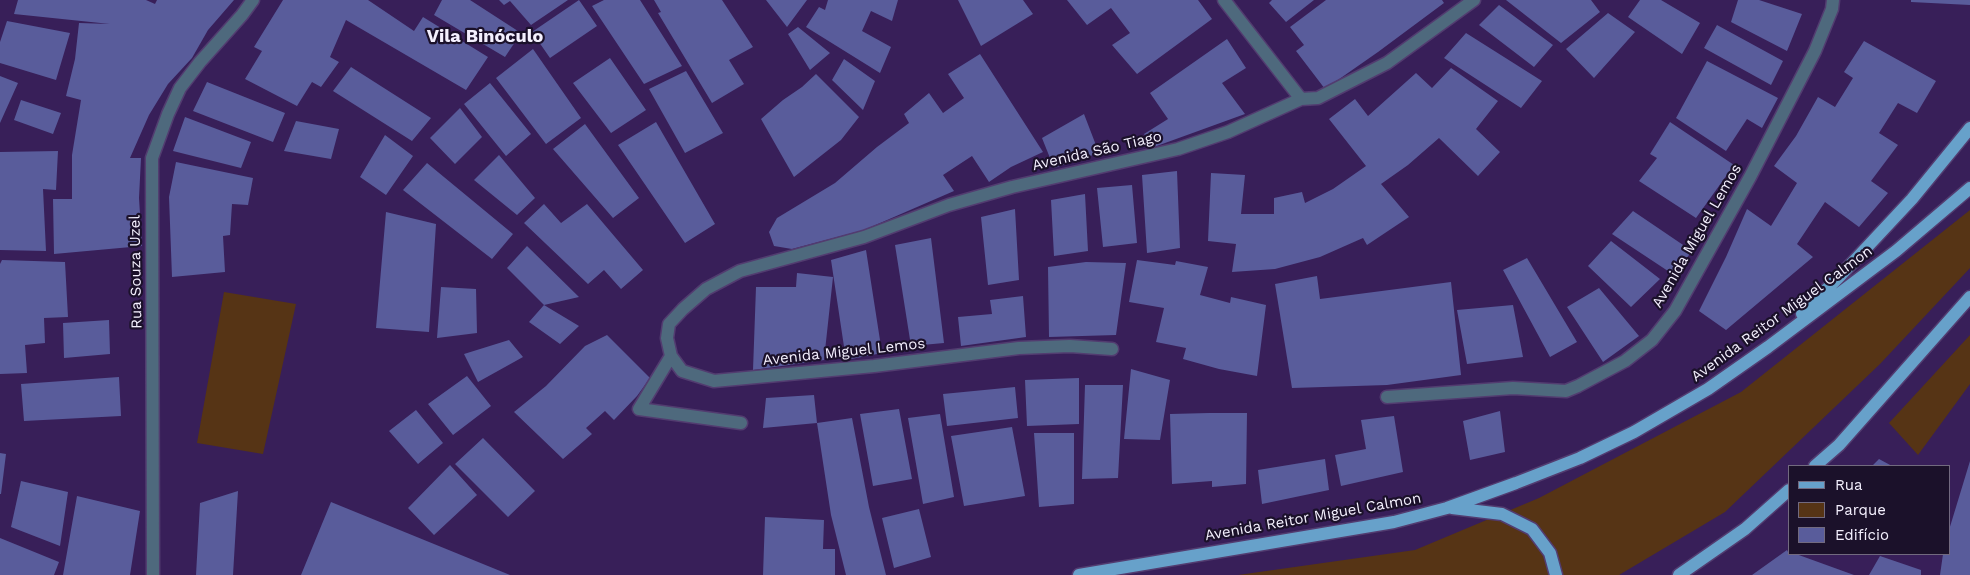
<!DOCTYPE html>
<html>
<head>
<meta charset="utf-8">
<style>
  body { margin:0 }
  #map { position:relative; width:1970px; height:575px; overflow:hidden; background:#381f59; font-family:"Work Sans",sans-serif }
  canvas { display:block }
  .legend { position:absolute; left:1788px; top:465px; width:162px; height:90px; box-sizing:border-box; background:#1b112a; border:1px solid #726a7f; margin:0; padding:6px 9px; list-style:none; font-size:15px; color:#f4f0fe }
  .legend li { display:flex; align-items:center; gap:10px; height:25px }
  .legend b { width:25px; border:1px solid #726a7f }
</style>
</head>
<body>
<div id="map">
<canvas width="1970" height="575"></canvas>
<ul class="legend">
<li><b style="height:6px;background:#67a1ca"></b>Rua</li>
<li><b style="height:14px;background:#563415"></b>Parque</li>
<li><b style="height:14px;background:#595c9b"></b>Edifício</li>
</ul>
</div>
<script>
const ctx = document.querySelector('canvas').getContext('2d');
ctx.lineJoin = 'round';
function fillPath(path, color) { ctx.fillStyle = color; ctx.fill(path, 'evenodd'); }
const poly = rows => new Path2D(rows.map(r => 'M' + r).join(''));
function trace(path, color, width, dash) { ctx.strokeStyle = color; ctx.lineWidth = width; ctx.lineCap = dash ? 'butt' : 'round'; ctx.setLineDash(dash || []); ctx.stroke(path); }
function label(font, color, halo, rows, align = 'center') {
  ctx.font = font + ' "Work Sans",sans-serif'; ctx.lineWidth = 4.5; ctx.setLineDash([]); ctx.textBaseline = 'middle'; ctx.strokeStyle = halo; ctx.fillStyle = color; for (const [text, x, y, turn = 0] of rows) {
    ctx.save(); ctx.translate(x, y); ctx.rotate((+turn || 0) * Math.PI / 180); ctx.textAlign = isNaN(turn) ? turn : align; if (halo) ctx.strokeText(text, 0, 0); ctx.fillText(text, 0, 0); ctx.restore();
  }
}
fillPath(poly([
  [1970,210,1970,268,1880,364,1725,512,1619,575,1238,575,1415,550,1539,498,1741,392],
  [224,292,296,304,263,454,197,443],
  [1970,335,1970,384,1918,455,1889,423]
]), '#563415');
fillPath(poly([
  [18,0,146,0,155,4,157,0,234,0,208,30,192,58,168,84,149,115,130,158,141,158,139,198,142,246,54,254,53,199,72,199,72,155,81,100,66,96,75,59,79,23,110,24,14,14],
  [283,0,368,0,414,31,423,17,488,57,466,90,346,20,330,57,339,62,321,87,312,82,297,106,245,79,262,51,254,47],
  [442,0,470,0,521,33,505,57,434,15],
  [499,0,568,0,531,25,510,1,504,5],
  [579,0,597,26,550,58,532,32],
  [604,0,640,0,682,66,644,84,592,6],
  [654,0,722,0,753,47,729,60,744,84,712,103,658,13,661,12],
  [766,0,807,0,787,27],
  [828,0,898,0,892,21,871,11,862,31,891,47,880,73,806,27,819,7,825,10],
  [958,0,1023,0,1033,14,981,46],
  [1067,0,1198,0,1212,19,1137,74,1112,45,1130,33,1111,8,1087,25],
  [1272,0,1314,0,1286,22,1269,3],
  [1326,0,1442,0,1444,3,1378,52,1325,89,1296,51,1304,45,1290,27],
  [1506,0,1591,0,1600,12,1561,43],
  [1640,0,1661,0,1700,23,1682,54,1628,17],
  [1738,0,1759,0,1802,14,1787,51,1731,22],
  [1911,0,1970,0,1970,5,1911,2],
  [1499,5,1553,45,1534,67,1479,25],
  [1608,13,1635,32,1594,78,1566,49],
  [7,21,70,33,56,80,0,63,0,42],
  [1717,25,1783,61,1771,85,1704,48],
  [798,27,830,53,810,70,788,34],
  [1466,33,1542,81,1521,108,1444,58],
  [1227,39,1246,68,1222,83,1245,114,1154,147,1144,134,1168,119,1150,93],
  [1864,41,1936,81,1917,113,1898,103,1879,133,1898,145,1871,181,1888,193,1859,227,1825,202,1797,244,1813,257,1726,330,1699,311,1726,257,1747,209,1771,226,1797,183,1774,166,1796,136,1818,97,1835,107,1853,78,1844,72],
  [533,49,581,118,546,144,496,78],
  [980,54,1043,152,1011,167,989,182,972,156,943,175,954,191,864,230,792,249,774,246,769,232,777,218,835,183,877,147,909,123,904,114,929,93,943,113,964,98,948,74],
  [610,58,646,110,611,133,573,83],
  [844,59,875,81,863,110,832,80],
  [1707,61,1778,98,1762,128,1747,119,1726,151,1676,118],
  [351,67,431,118,412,141,333,91],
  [1451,68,1498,101,1476,129,1500,152,1478,176,1439,138,1408,165,1381,184,1409,217,1367,245,1363,238,1320,257,1275,269,1232,272,1236,244,1208,241,1211,173,1245,175,1241,214,1274,214,1274,198,1302,192,1305,203,1333,189,1366,166,1329,119,1355,99,1368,116,1416,73,1432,88],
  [686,71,723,133,685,153,649,89],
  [816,74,859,117,841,140,794,177,761,119,783,100,802,87],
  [0,76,18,83,0,123],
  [207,82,285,113,273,142,193,111],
  [490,83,531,134,506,156,464,104],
  [21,100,61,113,53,134,14,120],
  [460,108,482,137,455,164,430,138],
  [1084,114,1099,153,1054,168,1042,138],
  [185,117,251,142,241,168,173,151],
  [296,121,339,129,331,159,284,151],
  [656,122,715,224,685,243,618,145],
  [1670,122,1734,165,1696,218,1639,181,1657,158,1650,154],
  [585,124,639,198,613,218,553,149],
  [385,135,413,156,386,195,360,177],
  [58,151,56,190,43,189,46,251,0,250,0,152],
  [499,155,535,198,517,215,474,180],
  [176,162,253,178,248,205,232,204,230,235,223,236,225,272,172,277,169,197],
  [427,163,513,234,492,259,403,190],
  [1177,171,1180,248,1147,253,1142,175],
  [1132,185,1137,243,1103,247,1097,188],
  [1085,194,1088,251,1054,256,1051,200],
  [544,204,561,223,587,204,643,270,621,289,604,270,588,284,524,223],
  [1015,209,1019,280,988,285,981,217],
  [1633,211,1692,251,1674,275,1612,234],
  [386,212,436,224,429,332,376,328],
  [931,238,944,343,911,346,895,245],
  [1611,241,1660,279,1631,307,1588,266],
  [527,246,579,297,544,305,579,326,560,344,529,322,544,305,507,268],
  [866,250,882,353,846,360,831,260],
  [1527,258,1577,342,1550,357,1503,270],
  [2,260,65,262,68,317,44,318,45,343,25,345,27,373,0,374,0,264],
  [1137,260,1175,265,1176,261,1208,267,1200,295,1230,303,1231,297,1266,305,1257,376,1219,369,1183,359,1186,348,1156,342,1164,308,1129,302],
  [1086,262,1126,263,1116,335,1049,337,1048,267],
  [797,273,833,277,824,360,753,370,756,287,796,287],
  [1317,276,1320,299,1451,282,1461,375,1387,385,1292,388,1275,284],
  [441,287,476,289,477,333,437,338],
  [1599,288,1639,336,1603,362,1567,307],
  [1023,296,1026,337,961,346,958,317,992,314,990,300],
  [1513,305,1523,357,1467,364,1457,310],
  [109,320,110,354,64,358,63,323],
  [607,335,650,378,637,396,614,420,605,411,586,428,592,434,563,459,514,412,546,386,585,346],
  [509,340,523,357,478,382,464,354],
  [1131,369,1170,380,1160,440,1124,439],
  [467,376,491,406,453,435,428,404],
  [119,377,121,416,24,421,21,384],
  [1079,378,1079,424,1027,426,1025,380],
  [1085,385,1123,385,1118,478,1082,479],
  [1015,387,1018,418,947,426,943,394],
  [814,395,817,423,763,428,766,398],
  [899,409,912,479,873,486,860,414],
  [416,410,443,443,418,464,389,431],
  [1500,411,1505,452,1470,460,1463,421],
  [1209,413,1247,413,1246,484,1212,487,1212,481,1172,484,1170,414],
  [940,414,954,497,923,504,908,418],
  [1394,416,1403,472,1341,486,1335,455,1366,449,1361,420],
  [852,418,869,507,886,575,846,575,831,515,817,423],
  [1012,427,1025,496,964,506,951,436],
  [1034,433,1074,433,1074,504,1039,507],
  [483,438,535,491,508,517,455,464],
  [0,453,6,454,1,494,0,494],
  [1325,459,1329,490,1262,504,1258,470],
  [1879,459,1892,466,1872,466],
  [1970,461,1970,575,1940,575,1943,554,1949,554,1949,530],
  [450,465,477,495,434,535,408,508],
  [21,481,68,492,60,546,11,527],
  [238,491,233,575,196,575,200,503],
  [77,496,140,511,130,575,63,575],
  [331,502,510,575,301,575],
  [919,509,931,557,894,568,882,518],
  [765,517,824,520,823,549,835,549,835,575,763,575],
  [0,538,59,562,54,575,0,575],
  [1787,550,1789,554,1796,554,1854,575,1752,575],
  [1880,556,1921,570,1921,575,1869,575]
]), '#595c9b');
const minor = poly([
  [1224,0,1301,99],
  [1112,349,1070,346,1019,348,874,366,714,381,682,371,671,356,667,338,669,324,683,309,706,289,740,271,864,237,949,205,1012,187,1178,149,1228,132,1301,99,1318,98,1387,63,1474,0],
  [671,356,639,409,741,423],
  [1387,397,1513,388,1566,391,1578,386,1625,361,1652,340,1675,311,1750,177,1815,51,1832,9,1833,0],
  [153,575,152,158,168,114,180,88,200,62,242,15,253,0]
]);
const major = poly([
  [1802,314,1840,276,1912,199,1970,128],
  [1815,466,1839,445,1970,297],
  [1452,508,1502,514,1532,529,1550,553,1556,575],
  [1079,575,1394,522,1447,508,1516,483,1580,458,1634,432,1708,389,1768,347,1896,251,1970,188],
  [1679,575,1745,529,1789,490]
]);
trace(minor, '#523c70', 15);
trace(major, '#523c70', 15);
trace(minor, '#4e697d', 12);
trace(major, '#67a1ca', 12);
label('15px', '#f4f0fe', '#1b112a', [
  ["Avenida São Tiago",1097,151,-13],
  ["Avenida Miguel Lemos",1697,236,-60],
  ["Rua Souza Uzel",136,272,-91],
  ["Avenida Reitor Miguel Calmon",1782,314,-36],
  ["Avenida Miguel Lemos",844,352,-6],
  ["Avenida Reitor Miguel Calmon",1313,517,-10]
]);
label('bold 18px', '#f4f0fe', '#1b112a', [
  ["Vila Binóculo",485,37]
]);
</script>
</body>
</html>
